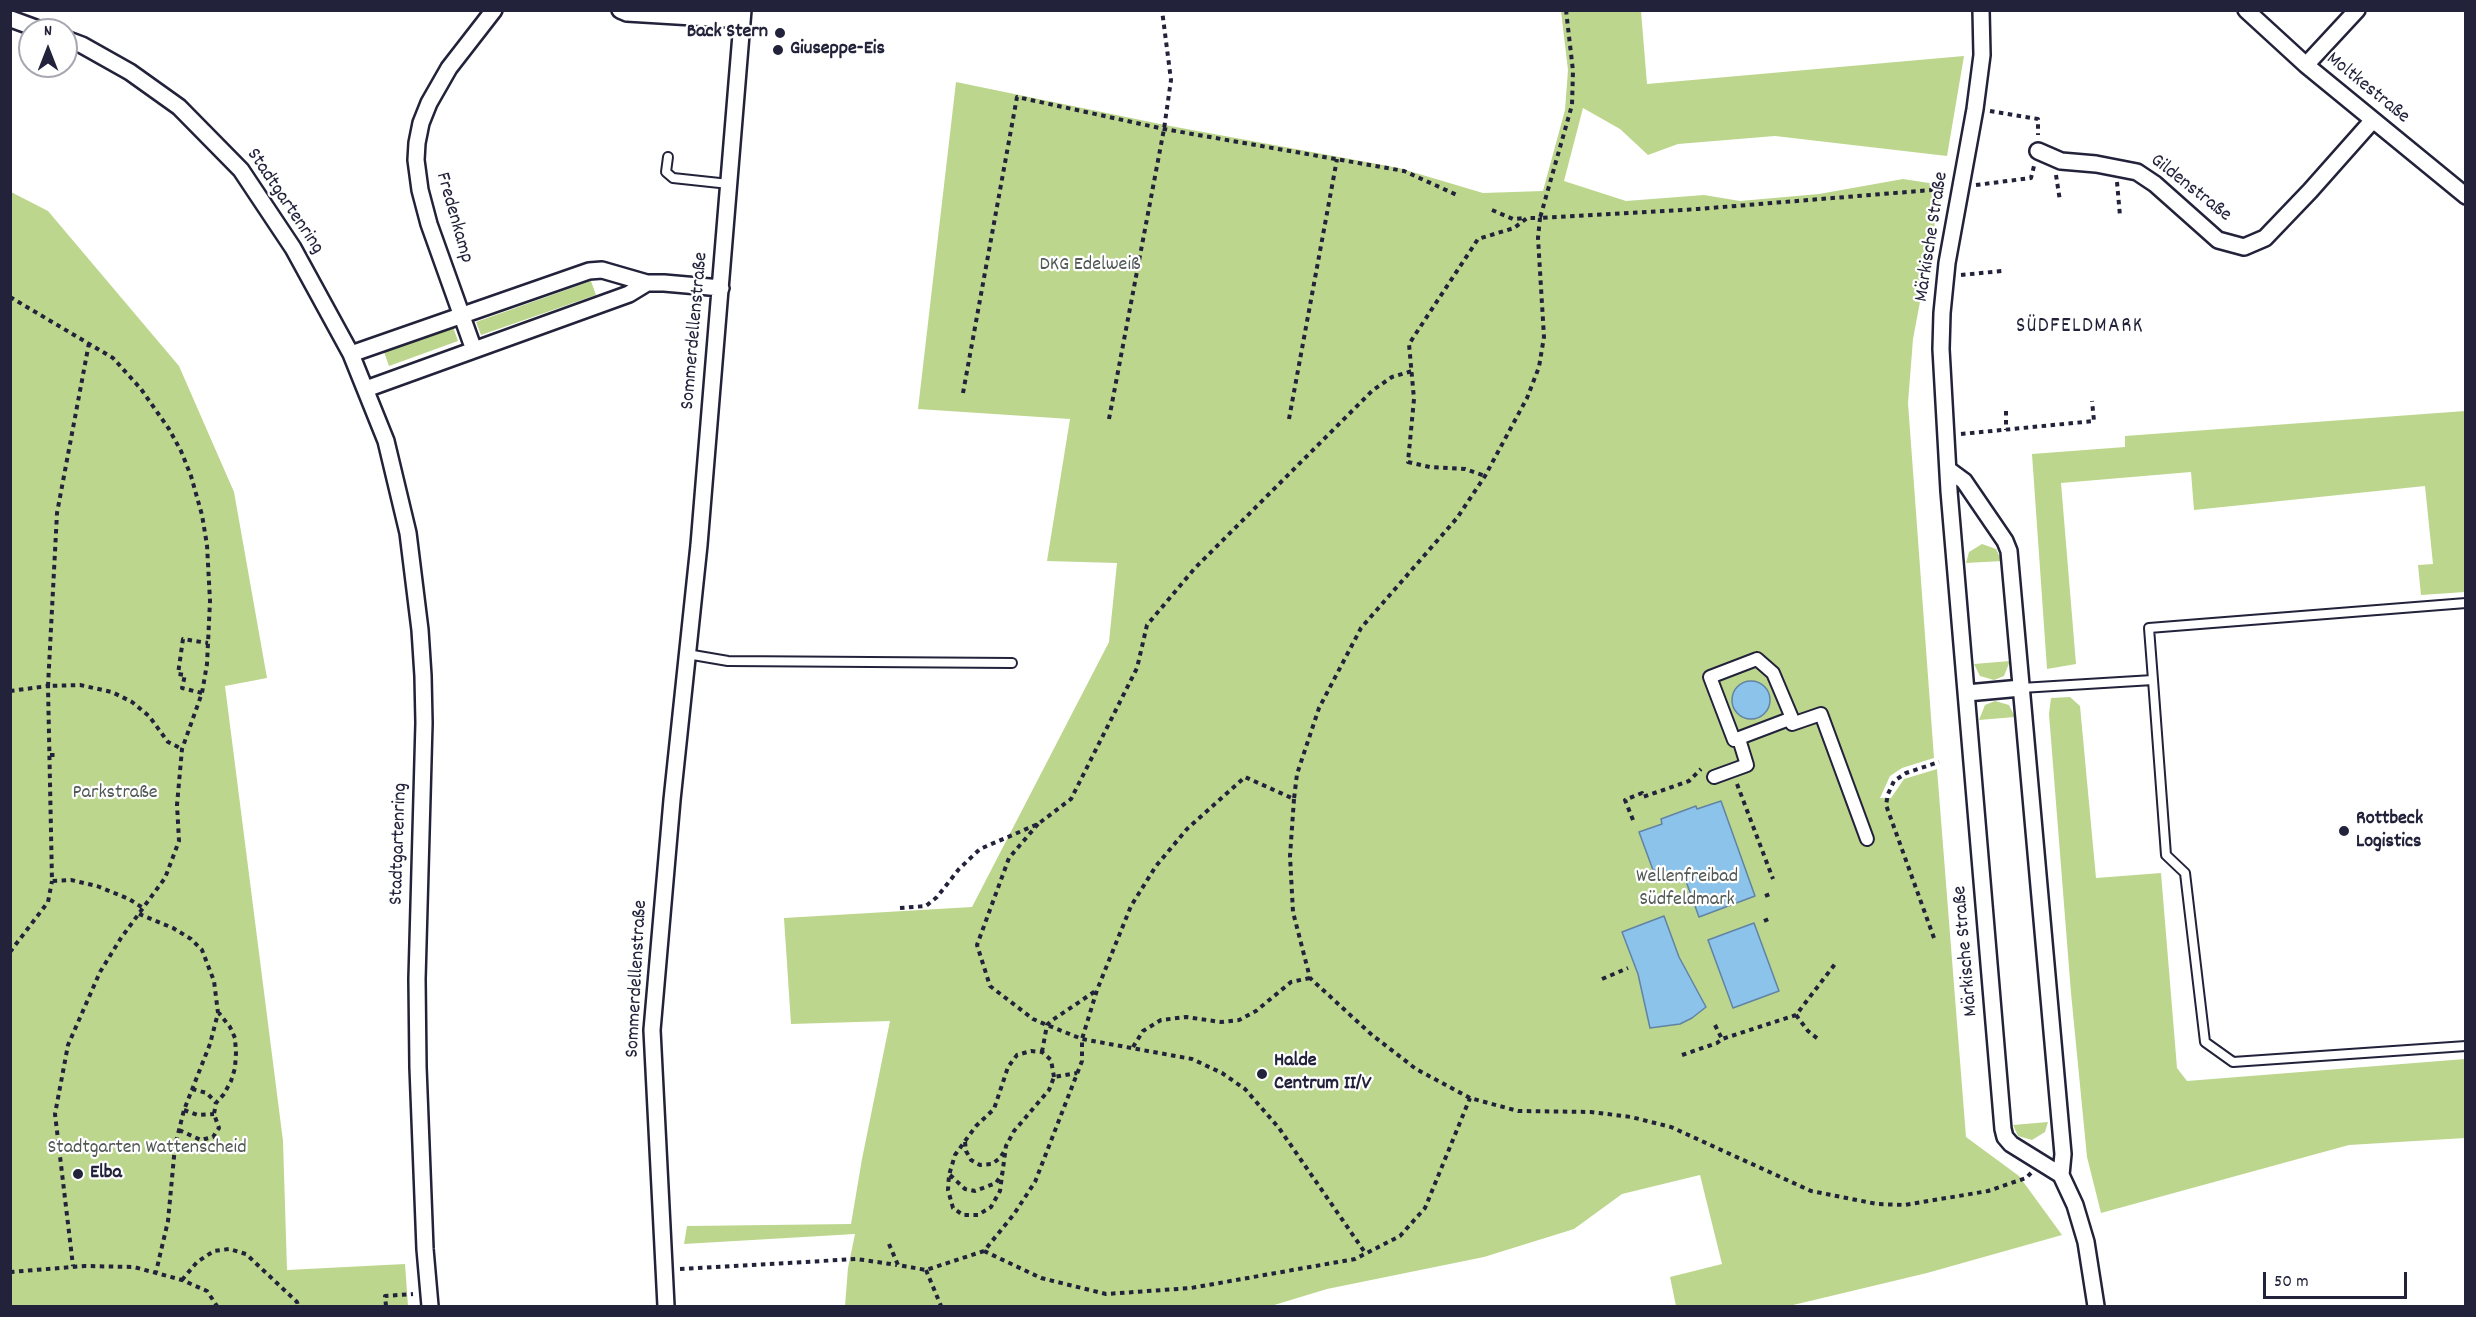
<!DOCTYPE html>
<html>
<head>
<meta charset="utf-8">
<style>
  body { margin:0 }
  #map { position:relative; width:2476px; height:1317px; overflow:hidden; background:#fff; font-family:Dekko,sans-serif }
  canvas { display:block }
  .frame { position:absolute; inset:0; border:12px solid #22223b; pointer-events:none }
  .north { position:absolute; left:18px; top:18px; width:60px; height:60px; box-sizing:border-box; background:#fff; border:2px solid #a7a7b1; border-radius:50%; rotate:0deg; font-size:16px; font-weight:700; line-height:24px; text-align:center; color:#22223b }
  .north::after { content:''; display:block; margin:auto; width:21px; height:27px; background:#22223b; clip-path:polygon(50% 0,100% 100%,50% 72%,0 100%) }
  .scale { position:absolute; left:2263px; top:1272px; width:144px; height:27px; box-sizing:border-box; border:3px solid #22223b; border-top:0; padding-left:8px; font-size:18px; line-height:21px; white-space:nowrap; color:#22223b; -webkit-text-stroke:4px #fff; paint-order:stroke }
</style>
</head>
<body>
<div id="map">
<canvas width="2476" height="1317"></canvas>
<div class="frame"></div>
<div class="north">N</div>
<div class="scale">50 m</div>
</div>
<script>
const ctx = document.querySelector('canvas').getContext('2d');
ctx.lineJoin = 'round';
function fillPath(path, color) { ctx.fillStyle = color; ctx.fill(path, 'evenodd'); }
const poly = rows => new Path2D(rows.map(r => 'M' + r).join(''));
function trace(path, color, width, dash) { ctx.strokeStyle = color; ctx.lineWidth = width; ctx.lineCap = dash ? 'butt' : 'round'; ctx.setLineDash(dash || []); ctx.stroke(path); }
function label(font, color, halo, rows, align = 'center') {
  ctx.font = font + ' Dekko,sans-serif'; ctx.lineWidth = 4.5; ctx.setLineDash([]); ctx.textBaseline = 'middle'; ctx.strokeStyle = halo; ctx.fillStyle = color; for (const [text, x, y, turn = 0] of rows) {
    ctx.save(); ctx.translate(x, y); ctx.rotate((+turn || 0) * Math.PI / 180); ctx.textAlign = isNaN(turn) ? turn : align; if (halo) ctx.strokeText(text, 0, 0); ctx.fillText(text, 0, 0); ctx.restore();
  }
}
fillPath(poly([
  [1561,11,1641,11,1647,84,1964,56,1947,156,1775,136,1678,144,1648,155,1620,129,1583,108,1564,181,1626,201,1704,195,1740,201,1819,194,1903,179,1942,185,1913,339,1908,403,1934,758,1902,768,1890,776,1880,798,1891,798,1904,779,1937,769,1966,1137,2019,1176,2062,1235,1927,1273,1789,1306,1676,1306,1670,1277,1722,1264,1700,1175,1622,1194,1574,1229,1484,1257,1327,1289,1271,1306,845,1306,848,1268,855,1234,684,1244,687,1226,851,1224,862,1159,890,1021,791,1024,784,918,972,907,1109,642,1117,563,1047,561,1070,419,918,409,956,82,1165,125,1399,168,1483,193,1543,191,1565,110,1568,70],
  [11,192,48,211,179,366,234,492,267,678,225,686,283,1141,287,1270,405,1264,408,1306,11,1306],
  [591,281,596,295,481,335,476,322],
  [453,327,458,341,389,366,384,352],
  [2465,411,2465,592,2421,595,2418,565,2433,564,2425,486,2194,510,2191,472,2061,483,2076,664,2047,669,2032,454,2125,447,2125,436],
  [1982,544,1996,549,2002,561,1966,563,1969,552],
  [2010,661,2004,676,1994,680,1980,676,1974,664],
  [2070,697,2080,706,2096,878,2161,873,2177,1068,2187,1081,2465,1059,2465,1138,2349,1145,2101,1213,2087,1157,2071,993,2049,714,2051,698],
  [1995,701,2009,705,2015,717,1979,720,1985,705],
  [2048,1122,2045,1132,2032,1140,2018,1136,2013,1125]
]), '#bdd68d');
const water = poly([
  '1732 700a19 19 0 1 1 38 0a19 19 0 1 1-38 0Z',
  [1721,801,1755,896,1699,917,1683,873,1653,870,1639,832,1662,824,1661,819,1696,806,1697,809,1721,801],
  [1664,916,1679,957,1706,1007,1692,1018,1680,1024,1650,1028,1638,974,1622,932,1664,916],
  [1754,923,1779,991,1733,1008,1708,940,1754,923]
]);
fillPath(water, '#8bc3ea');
trace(water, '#6183a4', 1.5);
const service = poly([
  [668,157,666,172,673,178,729,184],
  [687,654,728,661,1012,663],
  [2153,680,2166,855,2185,873,2205,1042,2233,1062,2466,1046],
  [2021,688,2153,680,2149,628,2466,603]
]);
const pedestrian = poly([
  [1757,659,1773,673,1792,718,1734,740,1710,677,1757,659],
  [1789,719,1792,724,1821,714,1867,839],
  [1714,777,1747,765,1739,739]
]);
const minor = poly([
  [620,10,627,13,742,20],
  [1981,10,1982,55,1975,109,1947,263,1942,313,1941,349,1949,491,2003,1129,2005,1137,2011,1144,2061,1175],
  [2246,10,2306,65,2466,196],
  [11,19,41,30],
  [66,39,82,45,130,72,179,107,241,170,293,248,351,354,386,441,408,533,420,630,423,676,424,723,417,979,418,1067,425,1249,430,1306],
  [2306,65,2357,10],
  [2038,151,2061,161,2096,164,2137,172,2155,184,2218,240,2244,247,2265,238,2310,191,2373,120],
  [474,350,429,224,420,190,416,160,417,143,421,123,429,103,449,68,494,10],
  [351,354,589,271,602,270,647,283,664,283,721,288],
  [366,389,629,294,647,283],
  [1949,470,1964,481,2005,541,2009,551,2063,1154,2061,1175,2075,1205,2086,1242,2096,1306],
  [1967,693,2021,688],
  [666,1306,652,1030,672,800,699,545,743,10]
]);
trace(service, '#22223b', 12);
trace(pedestrian, '#22223b', 16);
trace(minor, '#22223b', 20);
trace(poly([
  [1566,10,1573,71,1572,105,1540,218,1698,209,1944,189],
  [1990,111,2038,119,2038,135],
  [2056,175,2060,201],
  [2117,182,2120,216],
  [1976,185,2031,178,2034,166],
  [1492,210,1513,219,1525,218],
  [1961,275,2002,271],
  [10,297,113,358,141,389,169,429,181,451,191,476,202,515,207,545,210,601,207,664,202,693,182,749,177,805,179,841,165,878,121,938,100,972,68,1045,55,1114,73,1266],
  [89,343,57,513,48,686,80,685,112,692,132,702,149,716,168,742,182,749],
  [963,393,1017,97,1164,129,1404,171,1457,195],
  [2006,411,2006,430],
  [1109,419,1164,129,1171,80,1162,10],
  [1289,419,1337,159],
  [1961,434,2094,421,2092,401],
  [10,691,48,686,52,881,71,880,97,886,129,899,143,908],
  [202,693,182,688,185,675,178,674,183,639,208,643],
  [50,755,58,755],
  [1737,784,1773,879],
  [1294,799,1290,856,1293,912,1310,978,1372,1035,1416,1069,1470,1098,1518,1111,1591,1112,1631,1117,1671,1127,1811,1191,1877,1204,1905,1205,1988,1191,2026,1178,2031,1173],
  [1633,820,1625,800,1642,793,1643,797,1689,781,1701,769],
  [1038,824,1009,858,977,945,990,986,1033,1019,1047,1025,1082,1039,1192,1059,1222,1073,1245,1089,1279,1128,1366,1254],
  [1765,896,1773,893],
  [900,908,926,906,937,897,959,869,980,849,1038,824,1071,799,1137,668,1147,625,1195,568,1373,390,1392,377,1412,371],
  [139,914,173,928,191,939,202,950,214,981,218,1013,210,1044,184,1110,175,1146,168,1221,156,1272],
  [1764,921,1771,918],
  [1934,938,1886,805,1888,794,1894,781,1906,773,1939,762],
  [10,952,48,902,52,881],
  [1602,979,1628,968],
  [1796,1015,1808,1031,1818,1039],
  [1715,1025,1722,1039],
  [1133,1047,1143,1031,1161,1020,1186,1017,1221,1022,1239,1020,1256,1011,1291,982,1310,978],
  [1042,1052,1047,1025,1051,1021,1097,990],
  [1682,1055,1717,1043,1722,1039,1796,1015,1835,964],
  [1054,1077,1051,1060,1042,1052,1031,1051,1017,1055,1008,1067,994,1109,976,1126,965,1141,955,1155,949,1175,948,1190,953,1208,963,1215,978,1215,991,1207,1000,1191,1006,1146,1014,1131,1049,1090,1054,1077,1077,1073],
  [192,1089,207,1093,216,1103],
  [184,1110,198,1115,214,1114],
  [179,1130,201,1140,213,1137,219,1128,214,1114,216,1103,224,1094,231,1081,235,1068,236,1053,235,1038,230,1027,219,1013],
  [965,1142,966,1151,971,1160,980,1165,992,1164,1000,1158,1005,1150],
  [950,1175,965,1189,975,1191,996,1183,1002,1174],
  [889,1244,898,1265,926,1270,984,1251,1014,1214,1035,1182,1082,1061,1082,1039,1097,990,1131,906,1156,866,1187,829,1245,777,1294,799,1297,774,1319,708,1361,628,1457,518,1485,476,1527,398,1539,367,1544,337,1538,238,1540,218,1527,218,1514,228,1478,239,1409,344,1414,399,1408,462,1430,467,1465,469,1485,476],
  [984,1251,1041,1278,1106,1294,1191,1288,1355,1259,1400,1236,1425,1208,1470,1098],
  [680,1269,857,1259,897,1265],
  [926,1270,941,1306],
  [10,1272,85,1266,134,1267,182,1280,207,1291,217,1306],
  [182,1280,197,1262,214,1251,229,1249,246,1254,297,1302,298,1306],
  [386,1306,385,1296,413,1294]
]), '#22223b', 4, [4.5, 4.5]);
trace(service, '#fff', 8);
trace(pedestrian, '#fff', 12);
trace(minor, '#fff', 15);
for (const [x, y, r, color] of [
  [780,33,6,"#22223b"],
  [778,50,6,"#22223b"],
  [2344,831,6,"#22223b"],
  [1262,1074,6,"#22223b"],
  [78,1174,6,"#22223b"]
]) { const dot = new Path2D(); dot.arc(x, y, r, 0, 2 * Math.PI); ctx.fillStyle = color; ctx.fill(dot); trace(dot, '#fff', 2); }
label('bold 20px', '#22223b', '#fff', [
  ["Back Stern",768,33,"right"],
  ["Giuseppe-Eis",790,50],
  ["Rottbeck",2356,820],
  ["Logistics",2356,843],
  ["Halde",1274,1062],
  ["Centrum II/V",1274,1085],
  ["Elba",90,1174]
], 'left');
label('20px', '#22223b', '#fff', [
  ["Moltkestraße",2367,89,39],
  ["Gildenstraße",2190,189,38],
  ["Stadtgartenring",284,202,56],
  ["Fredenkamp",453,218,74],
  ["Märkische Straße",1933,237,-81],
  ["Sommerdellenstraße",696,331,-85],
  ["Stadtgartenring",400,844,-88],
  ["Märkische Straße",1967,951,-95],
  ["Sommerdellenstraße",638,979,-87]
]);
label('20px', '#505854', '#fff', [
  ["DKG Edelweiß",1090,266],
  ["Parkstraße",115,794],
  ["Wellenfreibad",1687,878],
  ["Südfeldmark",1687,901],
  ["Stadtgarten Wattenscheid",147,1149]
]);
ctx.letterSpacing = '1.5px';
label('21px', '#22223b', '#fff', [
  ["SÜDFELDMARK",2080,328]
]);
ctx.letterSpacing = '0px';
</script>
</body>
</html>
